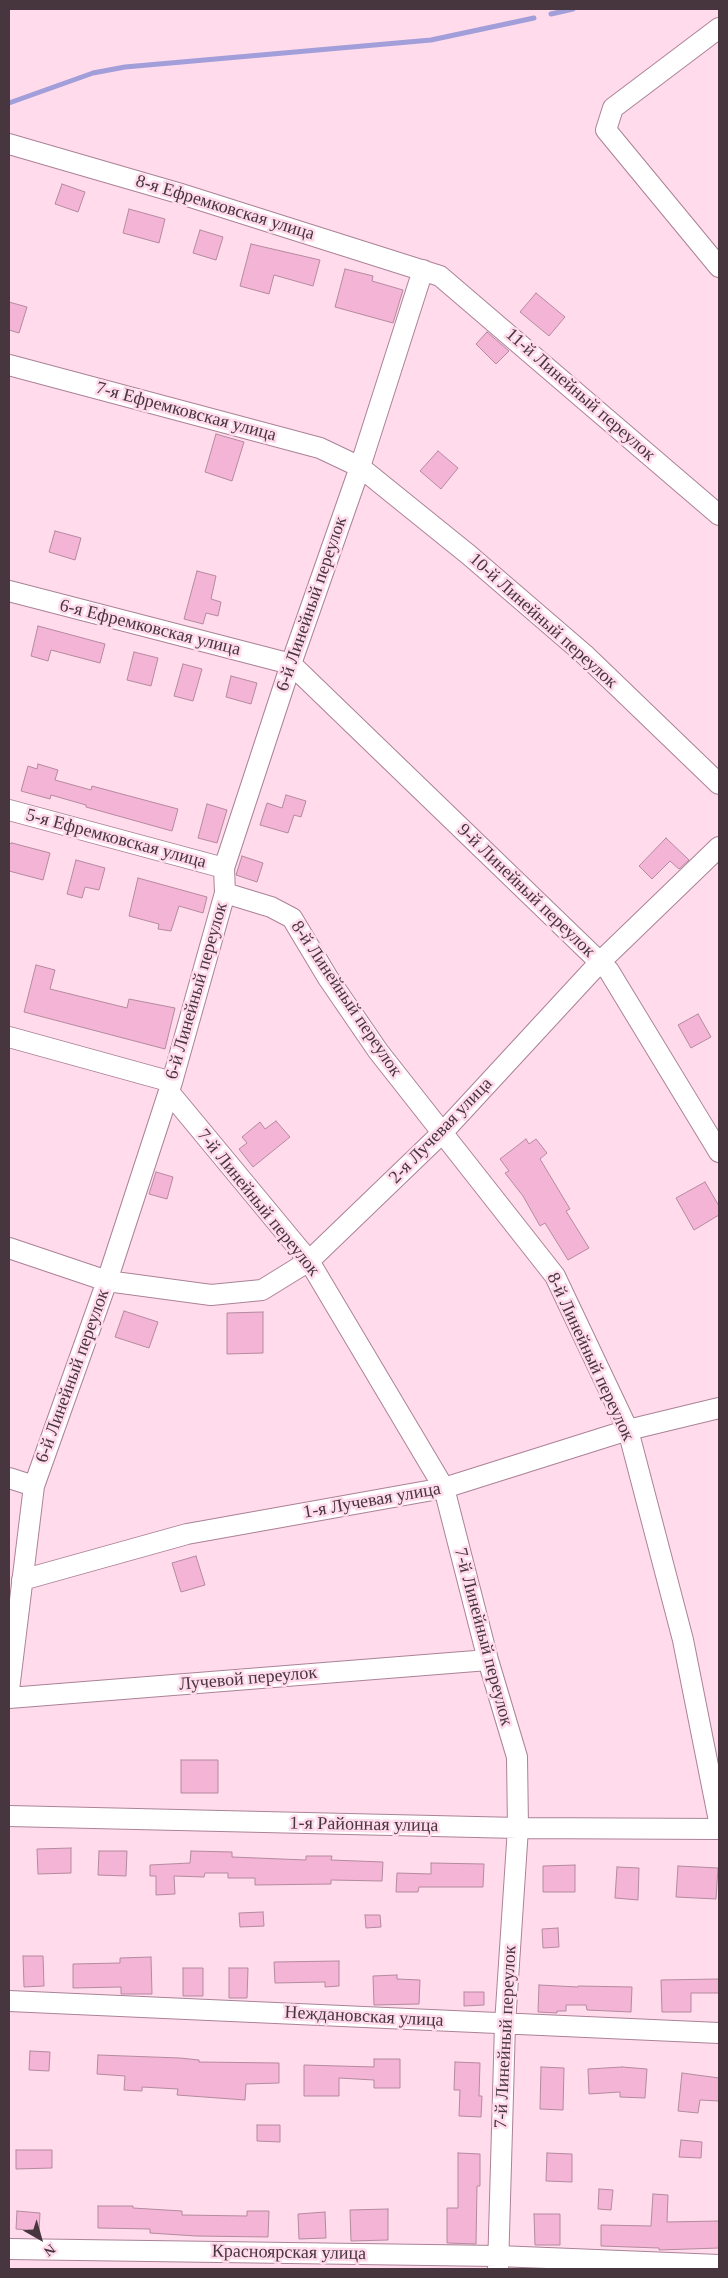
<!DOCTYPE html>
<html>
<head>
<meta charset="utf-8">
<style>
  body { margin:0 }
  #map { position:relative; width:728px; height:2278px; overflow:hidden; background:#ffdbec; font-family:"Times New Roman",serif }
  canvas { display:block }
  .frame { position:absolute; inset:0; border:10px solid #48363f; pointer-events:none }
  .north { position:absolute; left:15px; top:2213px; width:50px; height:50px; -webkit-text-stroke:4px #ffdbec; paint-order:stroke; rotate:142deg; font-size:14px; font-weight:700; line-height:20px; text-align:center; color:#48363f }
  .north::after { content:''; display:block; margin:auto; width:18px; height:22px; background:#48363f; clip-path:polygon(50% 0,100% 100%,50% 72%,0 100%) }
</style>
</head>
<body>
<div id="map">
<canvas width="728" height="2278"></canvas>
<div class="frame"></div>
<div class="north">N</div>
</div>
<script>
const ctx = document.querySelector('canvas').getContext('2d');
ctx.lineJoin = 'round';
const poly = rows => new Path2D(rows.map(r => 'M' + r).join(''));
function trace(path, color, width, dash) { ctx.strokeStyle = color; ctx.lineWidth = width; ctx.lineCap = dash ? 'butt' : 'round'; ctx.setLineDash(dash || []); ctx.stroke(path); }
function fillPath(path, color) { ctx.fillStyle = color; ctx.fill(path, 'evenodd'); }
function label(font, color, halo, rows, align = 'center') {
  ctx.font = font + ' "Times New Roman",serif'; ctx.lineWidth = 5; ctx.setLineDash([]); ctx.textBaseline = 'middle'; ctx.strokeStyle = halo; ctx.fillStyle = color; for (const [text, x, y, turn = 0] of rows) {
    ctx.save(); ctx.translate(x, y); ctx.rotate((+turn || 0) * Math.PI / 180); ctx.textAlign = isNaN(turn) ? turn : align; if (halo) ctx.strokeText(text, 0, 0); ctx.fillText(text, 0, 0); ctx.restore();
  }
}
trace(poly([
  [551,14,573,9],
  [9,103,93,73,125,67,431,40,534,18]
]), '#a29ed9', 5);
const building = poly([
  [62,184,85,192,78,212,55,204,62,184],
  [129,209,165,219,159,243,123,233,129,209],
  [200,230,223,237,216,260,193,253,200,230],
  [251,244,320,260,313,286,274,275,269,294,240,286,251,244],
  [345,269,373,276,372,281,403,290,393,323,335,307,345,269],
  [536,293,565,317,549,336,520,312,536,293],
  [9,302,27,307,19,333,9,330,9,302],
  [487,332,509,351,496,364,476,344,487,332],
  [216,434,244,442,232,481,205,472,216,434],
  [438,451,458,468,441,489,420,471,438,451],
  [55,531,81,538,75,560,49,552,55,531],
  [197,571,216,576,211,599,221,602,218,616,206,613,203,624,184,619,197,571],
  [38,626,105,644,100,663,51,650,48,661,31,656,38,626],
  [134,652,158,658,151,686,127,680,134,652],
  [183,664,202,669,193,701,174,696,183,664],
  [231,676,257,683,251,704,226,697,231,676],
  [38,764,58,770,55,780,91,790,92,786,178,809,172,831,86,807,86,805,51,795,50,799,21,791,28,766,37,769,38,764],
  [286,795,306,801,301,817,294,815,288,833,260,825,267,803,282,808,286,795],
  [207,804,227,810,217,843,198,838,207,804],
  [666,838,689,860,679,869,670,861,652,879,639,866,666,838],
  [12,843,50,853,43,880,9,871,9,844,12,843],
  [242,856,263,863,257,882,236,875,242,856],
  [76,860,105,868,99,890,85,887,82,898,67,894,76,860],
  [138,878,207,897,203,913,179,906,171,931,158,929,159,924,129,916,138,878],
  [36,965,55,970,50,989,127,1008,129,999,175,1008,165,1049,24,1012,36,965],
  [698,1014,711,1037,691,1048,678,1025,698,1014],
  [276,1121,290,1137,253,1167,239,1149,247,1143,242,1137,260,1122,265,1129,276,1121],
  [526,1139,529,1144,536,1139,547,1153,540,1159,570,1209,566,1211,589,1248,568,1260,545,1223,540,1226,523,1196,505,1173,509,1171,500,1159,526,1139],
  [156,1172,173,1177,167,1199,149,1194,156,1172],
  [705,1182,719,1206,719,1215,694,1230,676,1198,705,1182],
  [124,1311,158,1322,149,1348,115,1337,124,1311],
  [263,1312,263,1353,227,1354,227,1313,263,1312],
  [196,1556,205,1585,181,1592,172,1563,196,1556],
  [181,1760,218,1760,218,1793,181,1793,181,1760],
  [71,1848,71,1873,38,1874,37,1849,71,1848],
  [99,1851,127,1851,126,1876,98,1875,99,1851],
  [191,1851,232,1852,232,1857,306,1860,306,1856,332,1856,331,1860,383,1862,382,1881,331,1880,331,1884,255,1885,255,1878,228,1878,228,1873,205,1873,204,1877,174,1876,175,1894,156,1895,156,1876,150,1876,150,1865,190,1863,191,1851],
  [431,1863,484,1864,483,1887,419,1887,418,1892,396,1892,397,1873,431,1874,431,1863],
  [575,1865,575,1892,543,1892,543,1866,575,1865],
  [678,1866,718,1868,716,1899,676,1897,678,1866],
  [617,1867,639,1868,638,1900,615,1898,617,1867],
  [263,1912,264,1926,240,1927,239,1913,263,1912],
  [365,1915,380,1915,381,1927,366,1928,365,1915],
  [558,1928,559,1947,543,1948,542,1929,558,1928],
  [23,1956,43,1956,44,1986,24,1987,23,1956],
  [151,1957,152,1994,121,1994,121,1987,73,1988,73,1964,120,1963,120,1958,151,1957],
  [339,1961,339,1986,325,1987,325,1982,275,1983,274,1962,339,1961],
  [183,1968,203,1968,203,1996,183,1996,183,1968],
  [229,1968,248,1968,247,1998,229,1998,229,1968],
  [397,1975,397,1979,420,1980,419,2004,374,2005,373,1976,397,1975],
  [719,1979,719,1993,691,1993,691,2012,662,2012,661,1980,719,1979],
  [539,1985,578,1987,578,1986,632,1987,631,2012,587,2010,586,2005,566,2005,566,2011,557,2011,557,2013,538,2012,539,1985],
  [464,1992,484,1992,484,2005,464,2006,464,1992],
  [30,2051,50,2052,49,2071,29,2070,30,2051],
  [98,2055,180,2058,199,2060,199,2062,279,2063,279,2083,246,2084,245,2100,177,2095,178,2089,142,2087,142,2091,124,2090,125,2076,97,2074,98,2055],
  [374,2059,400,2059,400,2088,374,2088,374,2080,339,2078,339,2096,304,2096,304,2065,374,2067,374,2059],
  [455,2062,480,2063,479,2096,482,2096,481,2117,459,2116,460,2090,454,2090,455,2062],
  [541,2067,564,2068,563,2110,540,2109,541,2067],
  [622,2067,647,2069,645,2098,620,2097,620,2092,589,2094,588,2069,622,2067],
  [682,2073,719,2078,719,2101,700,2100,698,2113,678,2111,682,2073],
  [257,2125,280,2125,280,2142,257,2141,257,2125],
  [681,2140,702,2142,701,2158,679,2157,681,2140],
  [16,2150,52,2150,52,2168,16,2169,16,2150],
  [458,2153,480,2154,480,2186,477,2186,476,2244,447,2243,447,2208,458,2208,458,2153],
  [547,2153,572,2154,572,2182,546,2181,547,2153],
  [599,2189,613,2190,611,2210,598,2209,599,2189],
  [653,2194,668,2195,667,2222,719,2221,719,2248,659,2250,659,2248,601,2246,601,2225,651,2226,653,2194],
  [98,2206,133,2206,133,2208,182,2211,182,2215,247,2216,247,2211,269,2211,268,2237,196,2236,150,2233,150,2229,98,2228,98,2206],
  [388,2209,388,2240,351,2241,350,2210,388,2209],
  [17,2211,40,2213,39,2231,16,2229,17,2211],
  [325,2212,326,2238,299,2239,298,2214,325,2212],
  [534,2214,560,2214,560,2245,535,2245,534,2214]
]);
fillPath(building, '#f4b4d5');
trace(building, '#b48a9f', 1);
const minor = poly([
  [719,28,613,108,606,130,719,267],
  [9,144,178,193,440,276,719,515],
  [9,365,320,448,360,467,469,555,584,654,719,784],
  [9,591,291,664,609,971,719,1152],
  [9,810,224,868],
  [225,893,271,907,292,918,328,978,378,1051,555,1276,628,1430,683,1640,719,1821],
  [9,1037,172,1082],
  [169,1092,309,1261,444,1488,488,1660,517,1757,518,1828,505,2024,498,2269],
  [9,1248,107,1281,211,1295,262,1290,309,1261,443,1132,600,962,719,847],
  [9,1478,34,1486],
  [22,1580,187,1534,444,1488,628,1430,719,1408],
  [9,1690,34,1486,107,1281,172,1082,225,893,224,868,291,664,360,467,423,270],
  [9,1698,488,1660],
  [9,1816,518,1828,719,1829],
  [9,2001,719,2033],
  [9,2249,498,2256,719,2265]
]);
trace(minor, '#ab8297', 22);
trace(minor, '#fff', 20);
label('18px', '#48363f', '#ffdbec', [
  ["8-я Ефремковская улица",225,208,17],
  ["11-й Линейный переулок",580,395,41],
  ["7-я Ефремковская улица",186,412,15],
  ["6-й Линейный переулок",312,604,-71],
  ["10-й Линейный переулок",543,621,42],
  ["6-я Ефремковская улица",150,628,14],
  ["5-я Ефремковская улица",116,839,15],
  ["9-й Линейный переулок",526,891,44],
  ["6-й Линейный переулок",197,991,-74],
  ["8-й Линейный переулок",346,999,56],
  ["2-я Лучевая улица",441,1131,-46],
  ["7-й Линейный переулок",258,1203,51],
  ["8-й Линейный переулок",590,1357,65],
  ["6-й Линейный переулок",73,1376,-70],
  ["1-я Лучевая улица",372,1501,-10],
  ["7-й Линейный переулок",483,1637,75],
  ["Лучевой переулок",248,1679,-5],
  ["1-я Районная улица",364,1825,1],
  ["Неждановская улица",364,2017,3],
  ["7-й Линейный переулок",506,2037,-87],
  ["Красноярская улица",289,2253,1]
]);
</script>
</body>
</html>
